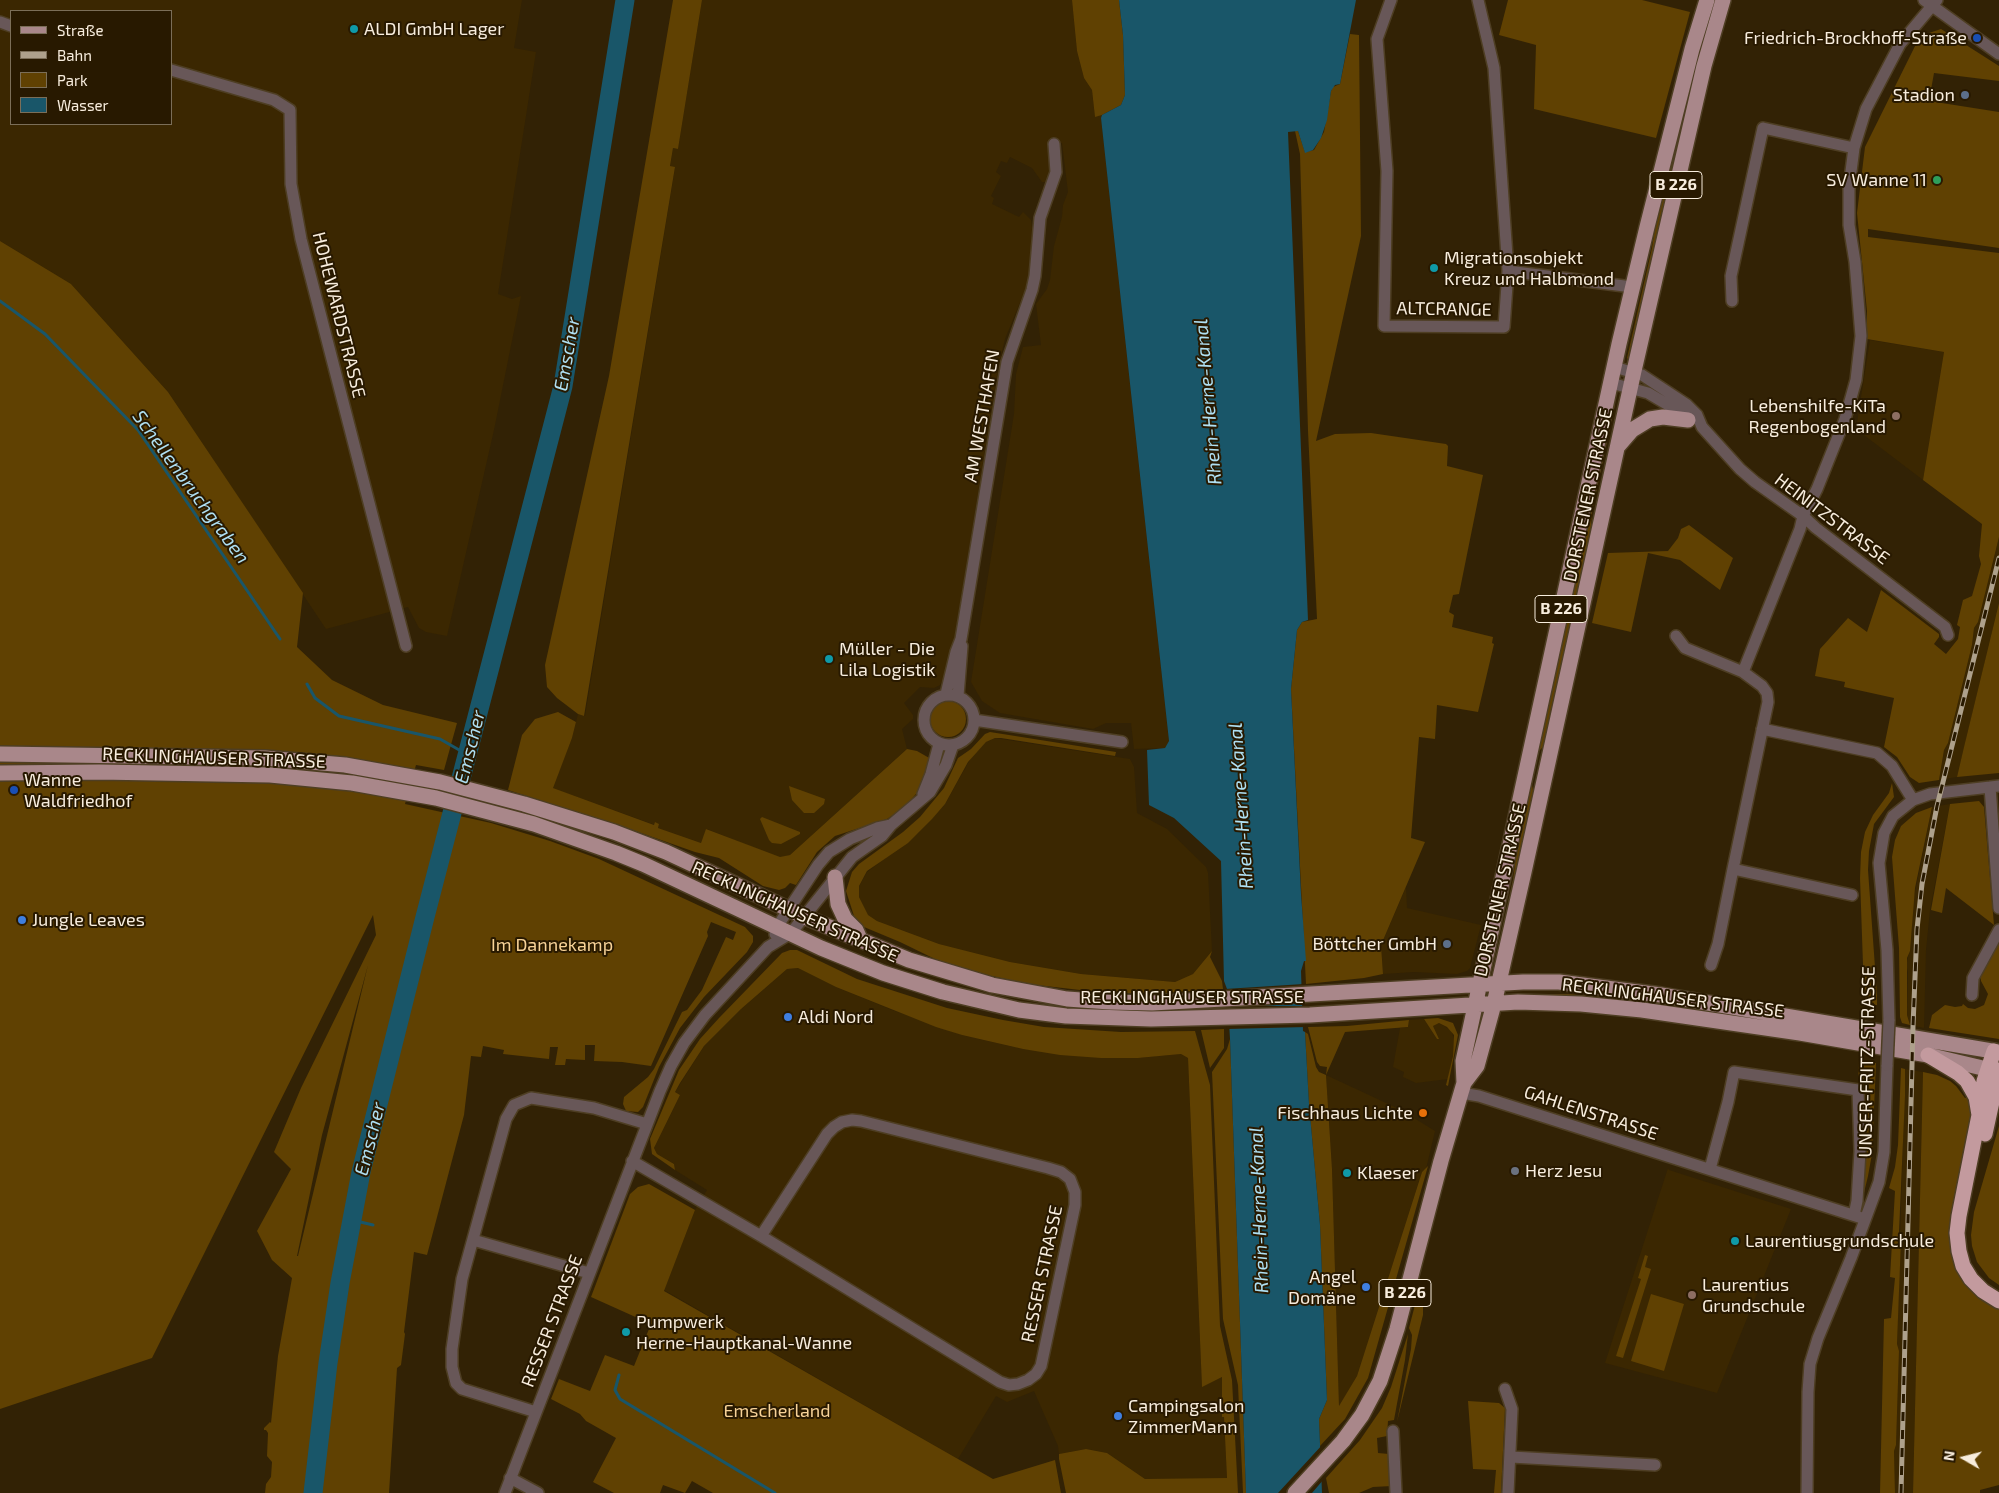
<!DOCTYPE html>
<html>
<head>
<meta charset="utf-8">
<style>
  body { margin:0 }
  #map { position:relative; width:1999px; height:1493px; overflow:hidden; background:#322205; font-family:"Exo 2",sans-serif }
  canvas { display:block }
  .legend { position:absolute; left:10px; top:10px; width:162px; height:115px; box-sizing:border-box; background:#281900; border:1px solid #7b6e58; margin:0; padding:6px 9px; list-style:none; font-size:15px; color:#f8eddd }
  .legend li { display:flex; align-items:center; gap:10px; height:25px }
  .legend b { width:25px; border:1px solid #7b6e58 }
  .north { position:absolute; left:1939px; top:1433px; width:50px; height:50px; -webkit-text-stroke:4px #281900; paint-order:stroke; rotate:278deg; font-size:14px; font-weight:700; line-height:20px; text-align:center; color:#f8eddd }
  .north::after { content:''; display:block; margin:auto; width:18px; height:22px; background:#f8eddd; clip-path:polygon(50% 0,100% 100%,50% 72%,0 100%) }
</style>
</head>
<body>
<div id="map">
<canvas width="1999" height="1493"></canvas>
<ul class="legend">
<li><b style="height:6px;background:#a9878a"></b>Straße</li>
<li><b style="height:6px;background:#aea18c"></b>Bahn</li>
<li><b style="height:14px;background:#604102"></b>Park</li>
<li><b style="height:14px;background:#195669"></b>Wasser</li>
</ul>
<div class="north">N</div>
</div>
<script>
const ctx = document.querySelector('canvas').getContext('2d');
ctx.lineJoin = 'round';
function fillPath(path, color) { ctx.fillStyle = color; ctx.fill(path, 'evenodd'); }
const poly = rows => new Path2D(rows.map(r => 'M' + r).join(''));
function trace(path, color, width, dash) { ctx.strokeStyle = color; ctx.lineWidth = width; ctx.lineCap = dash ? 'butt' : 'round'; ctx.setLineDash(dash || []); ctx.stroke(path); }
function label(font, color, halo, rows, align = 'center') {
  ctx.font = font + ' "Exo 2",sans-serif'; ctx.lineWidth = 4; ctx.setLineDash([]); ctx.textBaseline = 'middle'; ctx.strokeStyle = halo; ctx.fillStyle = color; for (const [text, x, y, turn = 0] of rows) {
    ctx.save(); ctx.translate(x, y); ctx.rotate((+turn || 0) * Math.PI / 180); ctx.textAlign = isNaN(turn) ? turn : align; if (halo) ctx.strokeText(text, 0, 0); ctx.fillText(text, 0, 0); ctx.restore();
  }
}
fillPath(poly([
  [0,0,522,0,514,48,536,52,498,294,512,299,521,296,494,430,447,636,426,632,419,628,408,607,326,629,168,392,71,284,0,241],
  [11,11,171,11,171,124,11,124],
  [702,0,1072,0,1077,51,1084,78,1092,90,1095,116,1102,115,1101,118,1169,742,1165,748,1134,749,1131,723,1106,723,1093,729,1000,713,982,701,971,682,1014,414,1016,374,1023,347,1041,345,1036,304,1047,289,1050,280,1054,246,1062,217,1063,205,1068,192,1062,143,1048,145,1051,174,1050,182,1042,182,1032,168,1010,157,1007,163,1001,161,996,172,1001,176,991,196,994,198,992,204,1019,217,1023,212,1031,220,1032,228,1029,281,1005,339,999,364,953,648,947,672,940,685,934,688,920,687,904,703,913,715,913,719,902,729,907,749,790,855,783,857,777,857,707,829,701,843,658,828,659,824,655,822,655,825,552,788,572,738,578,714,585,716,675,168,670,167,673,148,678,149],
  [1870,340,1944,352,1923,480,1856,429],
  [1999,537,1999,603,1957,777,1939,780,1944,750,1948,743,1972,645,1974,628,1978,622],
  [995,738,1130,759,1134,767,1137,813,1167,829,1206,867,1208,873,1212,951,1193,974,1175,982,1081,974,1010,962,939,944,877,921,867,915,859,897,859,886,867,872,918,833,945,804,972,756,986,742],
  [1950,804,1930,910,1926,950,1924,1028,1910,1025,1907,1015,1908,972,1906,965,1910,950,1913,902,1932,807],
  [1406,887,1407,908,1481,925,1470,968,1467,971,1457,974,1414,972,1383,974,1381,945],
  [798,968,836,987,895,1011,962,1035,1023,1049,1138,1058,1181,1054,1188,1058,1202,1386,1222,1377,1222,1416,1224,1416,1227,1479,1145,1479,1107,1453,1086,1449,1059,1454,1058,1446,1034,1391,1007,1402,996,1396,958,1459,664,1290,695,1210,707,1190,675,1170,674,1164,657,1154,654,1148,680,1095,675,1092,704,1046,741,1009,787,969],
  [1424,1019,1437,1039,1439,1039,1433,1026,1439,1023,1451,1030,1454,1039,1453,1056,1448,1079,1416,1083,1403,1077,1404,1072,1393,1067,1400,1028,1408,1027,1409,1020],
  [1905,1069,1923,1072,1913,1493,1895,1493,1894,1451,1896,1444,1899,1351,1897,1344],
  [1326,1075,1414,1116,1414,1118,1435,1131,1426,1169,1422,1172,1357,1376,1339,1407,1332,1169],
  [1668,1168,1669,1170,1791,1209,1717,1393,1605,1363]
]), '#3b2701');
fillPath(poly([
  [673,0,702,0,678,149,673,148,670,166,675,167,584,716,578,714,557,698,547,687,545,665,609,376],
  [1072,0,1119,0,1123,35,1125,95,1121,105,1102,115,1095,117,1092,90,1084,78,1077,51],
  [1508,0,1642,0,1690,12,1656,138,1534,109,1536,45,1499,35],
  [1941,29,1999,66,1999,81,1934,73,1929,101,1999,112,1999,248,1868,229,1868,237,1999,253,1999,537,1978,622,1974,628,1972,645,1948,743,1944,750,1939,780,1919,783,1910,777,1897,757,1884,747,1894,698,1844,687,1845,682,1815,676,1820,649,1848,618,1867,632,1881,590,1939,634,1939,637,1934,644,1946,654,1958,639,1960,627,1957,625,1963,600,1972,596,1981,564,1979,556,1982,524,1923,480,1944,352,1867,339,1867,311,1857,213,1865,147,1920,36],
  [1350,34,1359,35,1361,236,1316,441,1335,434,1371,433,1446,444,1448,446,1447,466,1483,475,1459,594,1453,595,1449,612,1454,615,1452,627,1493,637,1492,643,1494,644,1478,712,1437,705,1435,739,1419,737,1411,838,1425,842,1381,945,1383,974,1364,978,1306,984,1291,689,1297,630,1302,622,1317,619,1308,431,1300,154,1295,131,1298,131,1305,152,1314,150,1324,132,1331,91,1333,87,1340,84],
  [1696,62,1699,63,1629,360,1627,358,1652,248,1656,221],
  [0,241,71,284,168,392,303,593,297,647,332,680,383,705,457,723,444,770,416,765,405,804,491,823,550,841,599,859,745,927,753,936,753,942,747,952,704,997,680,1028,659,1067,643,1107,638,1112,626,1111,623,1104,624,1097,648,1077,654,1069,682,1012,687,1010,702,990,726,937,733,940,736,932,711,922,707,932,708,936,651,1066,622,1062,594,1061,595,1045,585,1045,585,1060,566,1059,565,1065,555,1065,558,1047,550,1047,549,1059,503,1054,504,1050,483,1046,481,1057,471,1056,464,1115,427,1255,414,1252,404,1332,405,1334,401,1365,397,1368,389,1493,265,1493,266,1484,271,1477,272,1462,267,1456,268,1433,266,1430,264,1430,264,1428,270,1422,271,1423,278,1356,292,1278,272,1260,257,1231,291,1169,274,1152,301,1088,376,935,373,915,152,1358,0,1409],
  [368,965,298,1256,297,1256,322,1135],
  [1613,403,1615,404,1592,511,1590,540,1547,743,1539,751,1532,784,1534,797,1499,963,1495,963,1513,880,1519,834],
  [1689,525,1733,558,1720,590,1680,560,1648,553,1631,632,1592,623,1608,553,1668,551,1678,538,1681,529],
  [1999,603,1999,773,1957,777,1964,747],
  '930 719a18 18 0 1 1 36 0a18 18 0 1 1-36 0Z',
  [558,712,576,722,572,738,553,788,654,825,655,822,659,824,658,828,701,843,706,829,780,857,790,855,907,749,917,751,931,759,921,788,905,807,887,819,835,836,817,852,796,885,790,883,785,888,779,890,763,886,719,858,695,852,624,827,508,790,522,735,535,719],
  [990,732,1116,752,1115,756,1001,738,995,738,986,742,968,762,945,804,932,819,908,843,867,871,859,886,859,897,868,915,877,921,939,944,1010,962,1081,974,1175,982,1193,974,1212,951,1210,957,1222,981,1223,989,1161,993,1106,993,1028,984,983,974,937,960,900,942,864,927,855,919,846,891,852,872,859,864,903,832,920,817,944,788,958,758,971,749,985,734],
  [1892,783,1894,797,1874,824,1869,851,1868,870,1877,995,1877,1005,1874,1005,1874,1003,1867,1001,1864,994,1860,878,1861,852,1865,832,1873,815,1889,793],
  [789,786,825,799,824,804,814,813,804,813,792,800],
  [1979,801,1984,807,1994,925,1946,888,1942,913,1931,910,1950,804],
  [1932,807,1915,888,1910,951,1907,958,1907,1015,1910,1025,1902,1023,1900,1017,1899,948,1892,857,1895,840,1901,826,1916,813],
  [762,817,800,832,800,834,781,844,772,843,769,840,760,819],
  [1999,940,1999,1039,1929,1028,1932,1015,1945,1005,1955,1007,1962,1006,1963,1004,1968,1008,1975,1009,1984,1005,1988,994,1981,981,1980,973],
  [790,950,797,950,857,979,947,1008,1003,1020,1044,1027,1121,1032,1195,1031,1210,1085,1220,1326,1232,1380,1238,1493,1066,1493,1059,1459,1059,1454,1086,1449,1107,1453,1145,1479,1227,1478,1224,1417,1222,1417,1222,1377,1202,1387,1188,1058,1181,1054,1138,1058,1101,1058,1060,1055,1023,1049,962,1035,936,1027,836,987,798,968,787,969,741,1009,704,1046,680,1083,675,1092,680,1095,654,1148,657,1154,674,1164,675,1170,652,1154,650,1139,679,1070,700,1039,719,1018,782,953],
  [1523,994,1568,994,1623,999,1639,999,1699,1007,1698,1012,1523,997],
  [1438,1018,1453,1023,1458,1035,1448,1086,1446,1085,1453,1056,1454,1035,1447,1027,1439,1023,1433,1026,1439,1039,1437,1039,1424,1019],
  [1409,1020,1408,1027,1345,1032,1326,1075,1332,1169,1339,1406,1357,1376,1422,1172,1428,1166,1368,1378,1345,1419,1320,1446,1319,1419,1327,1400,1320,1225,1309,1104,1305,1032,1308,1034,1316,1067,1319,1072,1326,1075,1327,1067,1320,1066,1317,1062,1308,1027,1347,1026],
  [1224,1029,1224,1048,1210,1068,1201,1030],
  [1230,1039,1246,1493,1243,1493,1238,1385,1223,1319,1212,1072,1227,1049],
  [1859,1060,1876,1063,1872,1154,1868,1176,1862,1201,1858,1087],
  [1901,1068,1905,1069,1905,1096,1899,1232,1901,1239,1897,1344,1899,1351,1896,1445,1894,1451,1895,1493,1880,1493,1884,1319,1891,1318,1895,1278,1890,1277,1895,1191,1889,1188,1895,1167,1898,1145],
  [1923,1072,1937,1075,1950,1081,1956,1086,1965,1098,1968,1097,1971,1106,1972,1113,1951,1225,1982,1299,1999,1308,1999,1485,1980,1490,1980,1493,1913,1493],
  [1999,1126,1999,1285,1989,1278,1977,1262,1972,1246,1971,1235,1974,1212],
  [649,1184,695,1210,664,1291,993,1479,1055,1460,1061,1493,713,1493,692,1481,685,1493,663,1485,660,1493,614,1493,593,1482,616,1438,586,1421,580,1414,551,1399,559,1379,590,1391,605,1355,634,1366,651,1324,591,1297,630,1194,638,1187],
  [1645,1255,1648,1256,1645,1267,1651,1269,1623,1358,1616,1356,1641,1279,1638,1278],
  [1651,1294,1684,1304,1664,1371,1631,1361],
  [1415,1305,1423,1307,1423,1315,1397,1422,1411,1349,1412,1335,1409,1328],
  [1408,1334,1405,1360,1394,1420,1388,1421,1387,1436,1377,1438,1378,1453,1389,1454,1392,1486,1373,1487,1359,1493,1329,1493,1326,1478,1360,1440,1382,1408,1391,1387],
  [1468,1401,1499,1403,1505,1408,1501,1493,1494,1493,1496,1470,1473,1469]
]), '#604102');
fillPath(poly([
  [1119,0,1356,0,1340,84,1335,85,1331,91,1327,120,1321,138,1313,150,1305,153,1298,131,1288,132,1308,620,1302,622,1297,630,1291,689,1301,894,1306,961,1304,961,1301,971,1303,1031,1305,1032,1309,1104,1320,1225,1327,1400,1319,1419,1322,1493,1246,1493,1230,1039,1227,989,1224,981,1221,861,1174,818,1149,805,1147,750,1165,748,1169,741,1101,118,1102,115,1121,105,1125,95,1123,35]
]), '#195669');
fillPath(poly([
  [1304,984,1305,1003,1262,1006,1305,1006,1306,1027,1227,1029,1225,989],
  [1323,1444,1324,1479,1312,1493,1278,1493]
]), '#322205');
trace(poly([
  [0,301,45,334,138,430,280,639],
  [307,684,315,698,339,716,440,739,468,755],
  [352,1220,373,1225],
  [619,1375,615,1390,620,1399,775,1493]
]), '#195669', 3);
trace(poly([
  [313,1493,328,1363,340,1283,361,1172,425,917,563,386,625,0]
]), '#195669', 19);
const minor = poly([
  [1391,0,1377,39,1387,171,1384,326,1504,327,1508,271,1494,68,1478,0],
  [1924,0,1999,54],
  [0,22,11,26],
  [171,70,274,100,290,110,291,184,301,239,406,646],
  [1508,271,1632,287],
  [1732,301,1731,276,1763,128,1854,148],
  [1614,367,1642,375,1686,404,1697,415,1702,427,1740,469,1755,482,1803,516,1816,528,1945,627,1948,635],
  [1611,383,1648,393,1675,409,1689,421],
  [1676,636,1685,648,1743,672,1762,686,1767,693,1768,702,1733,869,1718,944,1711,965],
  [1743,672,1800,529,1803,516,1817,489,1845,419,1856,380,1861,336,1855,262,1849,225,1849,187,1854,148,1866,109,1900,44,1937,0],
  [946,694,956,652,961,639,1007,362,1032,290,1035,276,1040,218,1056,172,1054,144],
  '924 720a25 25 0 1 1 50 0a25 25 0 1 1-50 0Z',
  [958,696,962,646],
  [974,720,1122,742],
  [1762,729,1877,753,1892,766,1913,800],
  [1990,787,1999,908],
  [923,794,931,774,939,744],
  [1733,869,1852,895],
  [775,934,777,927,818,865,829,852,850,839,877,828,891,825],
  [1972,995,1973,978,1999,930],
  [1889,1021,1887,950,1879,863,1884,833,1893,816,1913,800,1930,794,1999,786],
  [1461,1093,1479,1096,1865,1219],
  [632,1161,761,1236,1000,1382,1009,1385,1018,1384,1028,1380,1036,1374,1041,1366,1075,1205,1075,1192,1070,1179,1061,1172,1048,1168,861,1121,852,1120,842,1122,834,1127,827,1134,761,1236],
  [1710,1169,1728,1102,1734,1072,1858,1090,1860,1151,1857,1201,1854,1215],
  [473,1240,589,1273],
  [1505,1389,1512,1409,1508,1493],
  [536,1412,462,1389,456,1383,452,1367,452,1349,462,1279,506,1119,514,1105,531,1098,594,1108,647,1124],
  [1393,1431,1396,1493],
  [1511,1457,1655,1465],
  [510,1478,538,1493],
  [505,1493,660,1091,671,1066,684,1043,705,1015,768,947,791,933,852,857,882,836,891,825,930,792,946,765,953,745],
  [1807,1493,1808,1392,1810,1364,1818,1338,1851,1258,1879,1182,1884,1152,1887,1065]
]);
const major = poly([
  [1619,445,1632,430,1650,419,1663,417,1688,420],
  [0,754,265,758,345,765,440,782,524,804,614,832,666,852,805,917,909,960,992,985,1067,999,1110,1002,1152,1003,1523,982,1559,982,1661,995,1999,1052],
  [0,773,99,772,270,775,352,783,436,798,534,824,616,853,643,864,821,948,883,973,943,992,1019,1010,1066,1016,1151,1019,1310,1015,1518,1002,1581,1004,1642,1010,1800,1033,1928,1055,1999,1072],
  [835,877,838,904,845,919,856,930,860,939],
  [1464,1083,1463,1061,1619,344,1647,227,1692,49,1707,0],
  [1295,1493,1343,1441,1362,1415,1380,1381,1397,1329,1441,1161,1461,1093,1464,1083,1477,1066,1494,1004,1524,872,1634,371,1704,66,1723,0]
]);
const highway = poly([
  [1928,1055,1958,1073,1967,1081,1976,1097,1979,1115,1959,1216,1957,1233,1959,1251,1963,1266,1971,1279,1983,1291,1999,1301],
  [1980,1108,1984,1081,1994,1051],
  [1985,1134,1999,1070]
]);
trace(minor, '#4e3e23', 14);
trace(major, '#4e3e23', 18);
trace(highway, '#4e3e23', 18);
trace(minor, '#685758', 11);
trace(major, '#a9878a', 15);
trace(highway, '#c39a9e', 15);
const rail = poly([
  [1901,1493,1913,1026,1917,929,1922,884,1937,806,1999,558]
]);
trace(rail, '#aea18c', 5);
trace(rail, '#281900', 3, [9]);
const minorBridge = poly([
  [1887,1065,1889,1021]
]);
trace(minorBridge, '#4e3e23', 14, []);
trace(minorBridge, '#685758', 11);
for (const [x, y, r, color] of [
  [354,29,5,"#0f9aa8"],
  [1977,38,5,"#1a4fb4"],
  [1965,95,5,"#5c6f8a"],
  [1937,180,5,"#2e9e5b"],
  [1434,268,5,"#0f9aa8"],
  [1896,416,5,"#8d6e63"],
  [829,659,5,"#0f9aa8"],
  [14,790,5,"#1a4fb4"],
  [22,920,5,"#3f7fe0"],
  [1447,944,5,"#5c6f8a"],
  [788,1017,5,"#3f7fe0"],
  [1423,1113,5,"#e8710a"],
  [1515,1171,5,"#6b7280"],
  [1347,1173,5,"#0f9aa8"],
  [1735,1241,5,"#0f9aa8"],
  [1366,1287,5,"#3f7fe0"],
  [1692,1295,5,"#8d6e63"],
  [626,1332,5,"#0f9aa8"],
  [1118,1416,5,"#3f7fe0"]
]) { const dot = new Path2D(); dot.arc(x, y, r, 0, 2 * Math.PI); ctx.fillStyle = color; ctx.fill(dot); trace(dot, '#281900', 2); }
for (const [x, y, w] of [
  [1676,185,52],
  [1561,609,52],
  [1405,1293,52]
]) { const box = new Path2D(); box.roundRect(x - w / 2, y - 13.5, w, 27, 4); ctx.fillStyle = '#281900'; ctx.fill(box); trace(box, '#f8eddd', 1); }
label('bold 16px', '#f8eddd', null, [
  ["B 226",1676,185],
  ["B 226",1561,609],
  ["B 226",1405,1293]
]);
label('18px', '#f8eddd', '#281900', [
  ["ALDI GmbH Lager",364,29],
  ["Friedrich-Brockhoff-Straße",1967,38,"right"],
  ["Stadion",1955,95,"right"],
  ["SV Wanne 11",1927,180,"right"],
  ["Migrationsobjekt",1444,258],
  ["Kreuz und Halbmond",1444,279],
  ["Lebenshilfe-KiTa",1886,406,"right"],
  ["Regenbogenland",1886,427,"right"],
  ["Müller - Die",839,649],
  ["Lila Logistik",839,670],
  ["Wanne",24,780],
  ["Waldfriedhof",24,801],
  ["Jungle Leaves",32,920],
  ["Böttcher GmbH",1437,944,"right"],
  ["Aldi Nord",798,1017],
  ["Fischhaus Lichte",1413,1113,"right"],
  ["Herz Jesu",1525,1171],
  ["Klaeser",1357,1173],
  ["Laurentiusgrundschule",1745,1241],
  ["Angel",1356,1277,"right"],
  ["Domäne",1356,1298,"right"],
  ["Laurentius",1702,1285],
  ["Grundschule",1702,1306],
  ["Pumpwerk",636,1322],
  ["Herne-Hauptkanal-Wanne",636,1343],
  ["Campingsalon",1128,1406],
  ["ZimmerMann",1128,1427]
], 'left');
label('18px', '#f8eddd', '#281900', [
  ["ALTCRANGE",1444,309,1],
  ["HOHEWARDSTRASSE",339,315,76],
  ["AM WESTHAFEN",982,416,-80],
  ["DORSTENER STRASSE",1588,495,-78],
  ["HEINITZSTRASSE",1832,519,37],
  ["RECKLINGHAUSER STRASSE",214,758,2],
  ["DORSTENER STRASSE",1500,890,-77],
  ["RECKLINGHAUSER STRASSE",795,912,24],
  ["RECKLINGHAUSER STRASSE",1192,997],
  ["RECKLINGHAUSER STRASSE",1673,998,7],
  ["UNSER-FRITZ-STRASSE",1867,1062,-89],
  ["GAHLENSTRASSE",1591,1113,18],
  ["RESSER STRASSE",1042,1274,-78],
  ["RESSER STRASSE",552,1321,-69]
]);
label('18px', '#f7d297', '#281900', [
  ["Im Dannekamp",552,945],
  ["Emscherland",777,1411]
]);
label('italic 19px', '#afe0f3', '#281900', [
  ["Emscher",567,354,-80],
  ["Rhein-Herne-Kanal",1208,402,-95],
  ["Schellenbruchgraben",191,487,54],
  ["Emscher",470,747,-76],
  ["Rhein-Herne-Kanal",1241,806,-94],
  ["Emscher",370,1139,-76],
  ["Rhein-Herne-Kanal",1259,1210,-92]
]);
</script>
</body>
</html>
